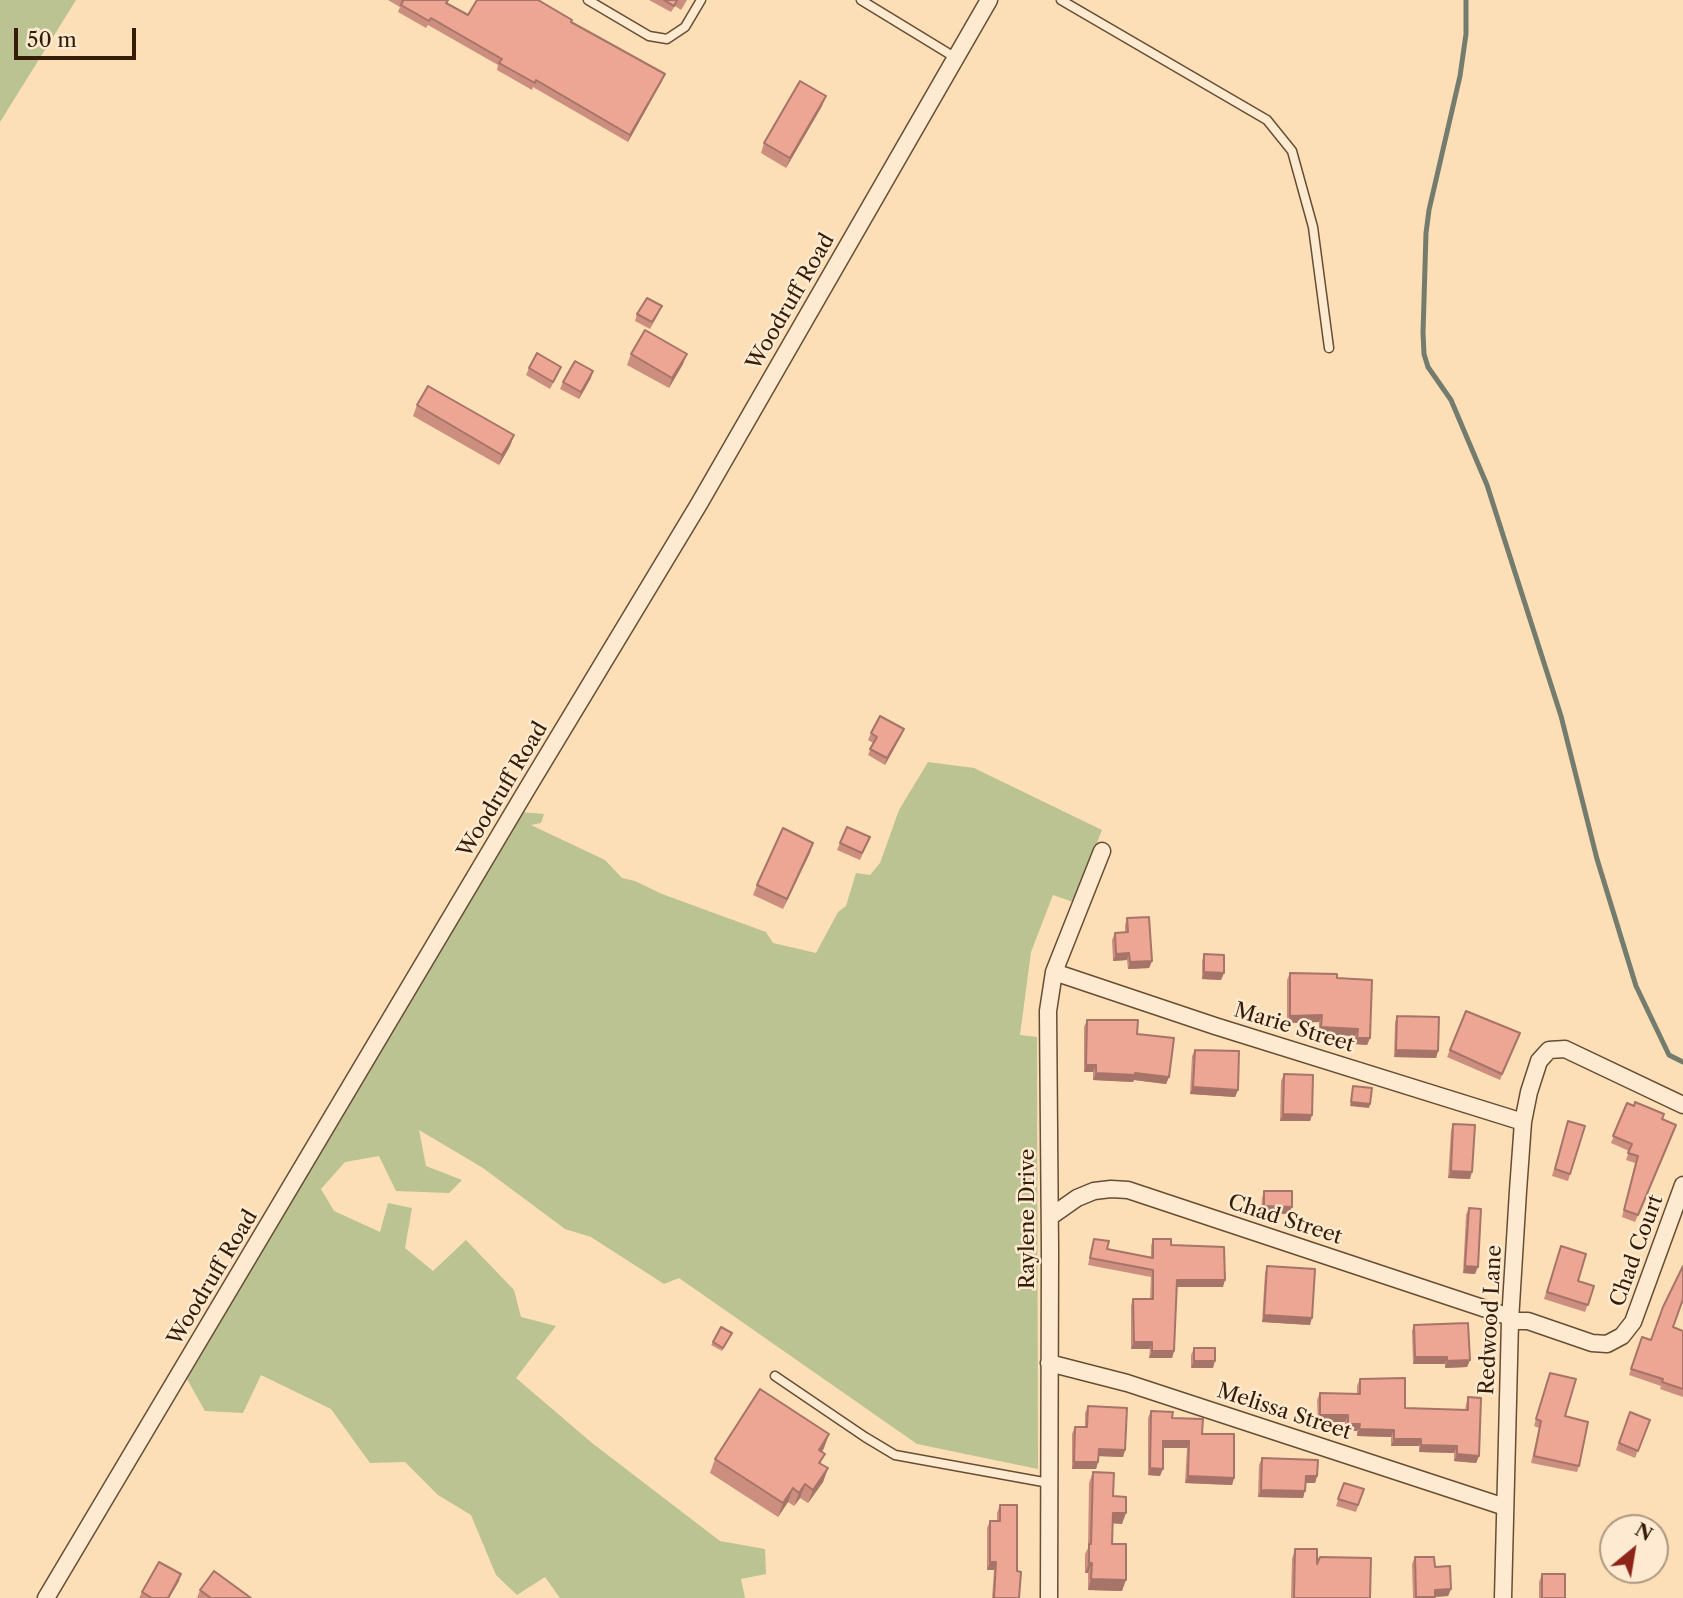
<!DOCTYPE html>
<html>
<head>
<meta charset="utf-8">
<style>
  body { margin:0 }
  #map { position:relative; width:1683px; height:1598px; overflow:hidden; background:#fcdfb6; font-family:"Libre Caslon Text",serif }
  canvas { display:block }
  .north { position:absolute; left:1599px; top:1514px; width:70px; height:70px; box-sizing:border-box; background:#fdead0; border:2px solid #ad9880; border-radius:50%; rotate:30deg; font-size:19px; font-weight:700; line-height:28px; text-align:center; color:#341c08 }
  .north::after { content:''; display:block; margin:auto; width:24px; height:32px; background:#8f2418; clip-path:polygon(50% 0,100% 100%,50% 72%,0 100%) }
  .scale { position:absolute; left:14px; top:28px; width:122px; height:32px; box-sizing:border-box; border:4px solid #341c08; border-top:0; padding-left:9px; font-size:21px; line-height:24px; white-space:nowrap; color:#341c08; -webkit-text-stroke:5px #fdead0; paint-order:stroke }
</style>
</head>
<body>
<div id="map">
<canvas width="1683" height="1598"></canvas>
<div class="north">N</div>
<div class="scale">50 m</div>
</div>
<script>
const ctx = document.querySelector('canvas').getContext('2d');
ctx.lineJoin = 'round';
function fillPath(path, color) { ctx.fillStyle = color; ctx.fill(path, 'evenodd'); }
const poly = rows => new Path2D(rows.map(r => 'M' + r).join(''));
function trace(path, color, width, dash) { ctx.strokeStyle = color; ctx.lineWidth = width; ctx.lineCap = dash ? 'butt' : 'round'; ctx.setLineDash(dash || []); ctx.stroke(path); }
function label(font, color, halo, rows, align = 'center') {
  ctx.font = font + ' "Libre Caslon Text",serif'; ctx.lineWidth = 5; ctx.setLineDash([]); ctx.textBaseline = 'middle'; ctx.strokeStyle = halo; ctx.fillStyle = color; for (const [text, x, y, turn = 0] of rows) {
    ctx.save(); ctx.translate(x, y); ctx.rotate((+turn || 0) * Math.PI / 180); ctx.textAlign = isNaN(turn) ? turn : align; if (halo) ctx.strokeText(text, 0, 0); ctx.fillText(text, 0, 0); ctx.restore();
  }
}
fillPath(poly([
  [0,0,76,0,0,122],
  [928,762,974,768,1102,830,1073,902,1053,895,1031,952,1020,1035,1037,1037,1038,1469,917,1444,679,1278,664,1284,591,1237,565,1229,483,1168,419,1130,426,1166,462,1180,449,1193,396,1191,379,1156,345,1162,321,1189,334,1211,380,1232,388,1203,412,1208,405,1248,433,1271,466,1240,514,1290,521,1317,556,1326,516,1378,592,1443,720,1541,765,1549,766,1574,741,1579,745,1598,560,1598,545,1577,517,1595,496,1575,471,1515,438,1495,405,1462,370,1463,331,1409,261,1375,243,1413,205,1411,187,1379,520,812,544,814,541,823,531,825,605,860,622,878,635,881,662,894,766,932,773,943,816,953,838,912,846,906,856,873,870,875,880,863,899,810]
]), '#bac391');
trace(poly([
  [1466,0,1466,34,1460,76,1429,210,1426,233,1423,333,1424,354,1428,367,1451,400,1487,485,1561,716,1597,859,1636,986,1669,1055,1683,1062]
]), '#747c6e', 5);
const lane = poly([
  [588,0,649,36,667,39,685,27,701,0],
  [861,0,956,58],
  [1061,0,1267,120,1292,151,1313,227,1329,348],
  [775,1376,865,1437,895,1455,1049,1483]
]);
const street = poly([
  [1054,972,1215,1026,1523,1122],
  [1050,1217,1077,1198,1094,1191,1111,1189,1128,1190,1510,1317],
  [1510,1321,1528,1321,1592,1343,1607,1344,1622,1336,1633,1322,1683,1185],
  [1049,1363,1127,1383,1505,1507],
  [46,1598,527,789,699,504,989,0],
  [1049,1598,1050,1249,1048,1011,1054,972,1102,851],
  [1503,1598,1510,1321,1518,1191,1523,1122,1529,1092,1539,1061,1549,1050,1565,1049,1683,1105]
]);
trace(lane, '#664d34', 11);
trace(street, '#664d34', 19);
trace(lane, '#fdead0', 8);
trace(street, '#fdead0', 16);
fillPath(poly([
  [388,0,449,0,447,4,468,15,571,22,662,81,628,142,533,87,532,90,497,70,498,65,428,25,426,28,398,12,400,7],
  [649,0,687,0,681,10,675,6,671,12],
  [822,106,786,168,761,153,764,143],
  [659,313,650,329,635,321,637,314],
  [631,354,683,364,669,388,627,365],
  [561,367,558,374,550,389,526,375,529,368],
  [591,378,579,399,560,389,563,382],
  [417,405,514,435,510,446,499,465,413,416],
  [871,733,901,736,885,765,868,755,873,743,868,740],
  [813,843,783,909,753,895,757,885],
  [840,843,867,844,860,860,837,850],
  [1127,918,1152,961,1149,968,1128,969,1127,960,1113,961,1112,940,1115,933,1125,933,1125,925],
  [1204,954,1224,973,1221,980,1202,979,1202,961],
  [1290,973,1337,978,1370,1038,1367,1045,1355,1044,1355,1036,1319,1034,1319,1022,1287,1023,1287,980],
  [1466,1011,1517,1040,1500,1080,1447,1057],
  [1397,1016,1438,1051,1436,1058,1394,1057,1395,1023],
  [1087,1020,1137,1034,1169,1077,1166,1084,1134,1080,1133,1082,1093,1080,1093,1072,1084,1072,1084,1027],
  [1195,1050,1238,1090,1235,1097,1190,1094,1192,1056],
  [1284,1074,1312,1115,1310,1121,1280,1121,1281,1081],
  [1627,1103,1676,1125,1635,1222,1622,1217,1635,1163,1626,1160,1629,1151,1611,1143],
  [1568,1121,1585,1126,1568,1181,1552,1176],
  [1453,1124,1470,1179,1448,1178,1451,1131],
  [1264,1191,1289,1214,1261,1213,1262,1198],
  [1469,1208,1475,1274,1463,1273,1466,1215],
  [1094,1239,1107,1249,1151,1257,1151,1246,1153,1239,1171,1245,1223,1287,1177,1287,1174,1351,1172,1358,1149,1358,1150,1349,1131,1349,1131,1306,1133,1299,1150,1299,1151,1277,1088,1265],
  [1561,1246,1578,1281,1594,1286,1585,1312,1544,1299],
  [1267,1266,1310,1325,1262,1322,1265,1273],
  [1683,1266,1683,1304,1682,1303,1673,1327,1683,1331,1683,1397,1660,1389,1661,1386,1629,1375,1642,1337,1651,1340],
  [1414,1325,1470,1360,1467,1367,1445,1368,1445,1364,1413,1364,1412,1331],
  [732,1333,722,1351,711,1345,713,1342],
  [1194,1348,1213,1368,1191,1368,1191,1355],
  [1360,1379,1405,1408,1465,1410,1466,1404,1468,1397,1479,1456,1476,1463,1454,1461,1454,1453,1419,1452,1419,1446,1391,1446,1391,1437,1357,1436,1357,1431,1345,1431,1345,1422,1318,1422,1317,1400,1320,1393,1357,1394,1357,1386],
  [1547,1380,1565,1416,1579,1466,1577,1472,1531,1463,1539,1428,1534,1426],
  [1088,1406,1125,1450,1123,1457,1099,1456,1098,1462,1096,1469,1072,1469,1072,1434,1075,1427,1085,1427,1085,1413],
  [1151,1411,1172,1418,1202,1434,1234,1478,1232,1485,1185,1483,1187,1448,1163,1448,1160,1476,1148,1475,1148,1418],
  [1630,1412,1650,1420,1635,1458,1616,1450],
  [829,1434,822,1452,821,1464,828,1468,823,1482,808,1503,800,1498,794,1506,788,1502,778,1517,710,1473,715,1459],
  [1262,1458,1317,1476,1315,1483,1306,1483,1303,1498,1258,1497,1259,1465],
  [1093,1472,1113,1496,1122,1524,1113,1523,1112,1544,1122,1591,1088,1590,1088,1573,1085,1573,1085,1554,1088,1548,1089,1483],
  [1344,1483,1364,1489,1356,1512,1336,1506],
  [1000,1505,1017,1571,1019,1598,992,1598,994,1570,987,1570,987,1528,990,1521,997,1521,997,1513],
  [1295,1549,1317,1564,1370,1598,1291,1598,1292,1559],
  [1415,1557,1435,1567,1451,1589,1448,1596,1435,1597,1434,1598,1413,1598,1412,1564],
  [1542,1574,1565,1598,1539,1598,1539,1582],
  [179,1581,169,1598,139,1598,142,1592],
  [200,1590,251,1598,197,1598]
]), '#cc8e7f');
fillPath(poly([
  [665,74,662,81,628,142,630,135],
  [826,96,822,106,786,168,790,158],
  [687,354,683,364,669,388,672,378],
  [593,371,591,378,579,399,581,392],
  [514,435,510,446,499,465,502,455],
  [904,729,901,736,885,765,887,758],
  [813,843,810,853,783,909,787,899],
  [1129,953,1127,960,1113,961,1116,954],
  [1152,961,1149,968,1128,969,1130,962],
  [1204,972,1224,973,1221,980,1202,979],
  [1322,1015,1319,1022,1287,1023,1290,1016],
  [1321,1027,1358,1029,1355,1036,1319,1034],
  [1357,1038,1370,1038,1367,1045,1355,1044],
  [1396,1050,1438,1051,1436,1058,1394,1057],
  [1086,1065,1096,1065,1093,1072,1084,1072],
  [1096,1073,1135,1073,1169,1077,1166,1084,1134,1080,1133,1082,1093,1080],
  [1193,1087,1238,1090,1235,1097,1190,1094],
  [1351,1102,1370,1104,1369,1108,1350,1106],
  [1283,1114,1312,1115,1310,1121,1280,1121],
  [1451,1171,1472,1172,1470,1179,1448,1178],
  [1264,1206,1292,1207,1289,1214,1261,1213],
  [1465,1266,1478,1267,1475,1274,1463,1273],
  [1177,1280,1225,1280,1223,1287,1174,1287],
  [1264,1315,1312,1318,1310,1325,1262,1322],
  [1134,1342,1152,1342,1150,1349,1131,1349],
  [1152,1351,1174,1351,1172,1358,1149,1358],
  [1415,1357,1447,1357,1445,1364,1413,1364],
  [1470,1360,1467,1367,1445,1368,1447,1361],
  [1194,1361,1215,1361,1213,1368,1191,1368],
  [1320,1415,1348,1415,1345,1422,1318,1422],
  [1348,1424,1360,1424,1357,1431,1345,1431],
  [1359,1429,1394,1430,1391,1437,1357,1436],
  [829,1434,824,1448,814,1464,819,1450],
  [1394,1439,1421,1439,1419,1446,1391,1446],
  [1163,1441,1189,1441,1187,1448,1160,1448],
  [1421,1445,1457,1446,1454,1453,1419,1452],
  [1099,1449,1125,1450,1123,1457,1096,1456],
  [1457,1454,1479,1456,1476,1463,1454,1461],
  [1074,1462,1098,1462,1096,1469,1072,1469],
  [828,1468,823,1482,808,1503,813,1490],
  [1150,1468,1163,1469,1160,1476,1148,1475],
  [1188,1476,1234,1478,1232,1485,1185,1483],
  [1306,1476,1317,1476,1315,1483,1303,1483],
  [805,1484,800,1498,794,1506,799,1493],
  [793,1488,788,1502,778,1517,783,1503],
  [1261,1490,1305,1491,1303,1498,1258,1497],
  [1113,1513,1126,1513,1122,1524,1109,1523],
  [990,1562,996,1562,994,1570,987,1570],
  [1089,1563,1092,1563,1088,1573,1085,1573],
  [181,1574,179,1581,169,1598,168,1598],
  [1091,1579,1126,1580,1122,1591,1088,1590],
  [1451,1589,1448,1596,1432,1597,1435,1590]
]), '#a67468');
const building = poly([
  [402,0,448,0,446,3,468,15,477,0,538,0,572,20,571,22,665,74,630,135,536,80,535,83,499,63,502,59,431,18,429,21,401,5,403,1,402,0],
  [664,0,677,0,674,6,664,0],
  [800,81,826,96,790,158,764,143,800,81],
  [647,298,662,306,652,322,637,314,647,298],
  [645,330,687,354,672,378,631,354,645,330],
  [537,353,561,367,553,382,529,368,537,353],
  [575,361,593,371,581,392,563,382,575,361],
  [428,386,514,435,502,455,417,405,428,386],
  [880,716,904,729,887,758,870,749,877,737,871,733,880,716],
  [847,827,870,837,862,853,840,843,847,827],
  [783,828,813,843,787,899,757,885,783,828],
  [1149,917,1152,961,1130,962,1129,953,1116,954,1115,933,1128,932,1127,918,1149,917],
  [1204,954,1224,955,1224,973,1204,972,1204,954],
  [1290,973,1337,974,1337,978,1372,980,1370,1038,1357,1038,1358,1029,1321,1027,1322,1015,1290,1016,1290,973],
  [1466,1011,1520,1033,1502,1074,1450,1050,1466,1011],
  [1397,1016,1439,1017,1438,1051,1396,1050,1397,1016],
  [1087,1020,1138,1020,1137,1034,1174,1038,1169,1077,1135,1073,1135,1075,1096,1073,1096,1065,1086,1065,1087,1020],
  [1195,1050,1239,1051,1238,1090,1193,1087,1195,1050],
  [1284,1074,1313,1075,1312,1115,1283,1114,1284,1074],
  [1353,1086,1372,1088,1370,1104,1351,1102,1353,1086],
  [1635,1102,1664,1114,1662,1119,1676,1125,1638,1215,1624,1210,1638,1156,1628,1153,1632,1144,1613,1136,1627,1103,1634,1106,1635,1102],
  [1568,1121,1585,1126,1570,1174,1555,1169,1568,1121],
  [1453,1124,1475,1125,1472,1172,1451,1171,1453,1124],
  [1264,1191,1292,1191,1292,1207,1264,1206,1264,1191],
  [1469,1208,1481,1209,1478,1267,1465,1266,1469,1208],
  [1094,1239,1109,1241,1107,1249,1153,1258,1153,1239,1171,1239,1171,1245,1224,1247,1225,1280,1177,1280,1174,1351,1152,1351,1152,1342,1134,1342,1133,1299,1153,1299,1153,1270,1090,1258,1094,1239],
  [1561,1246,1586,1254,1578,1281,1594,1286,1588,1305,1547,1292,1561,1246],
  [1267,1266,1315,1269,1312,1318,1264,1315,1267,1266],
  [1683,1266,1683,1299,1673,1327,1683,1331,1683,1389,1662,1382,1663,1379,1631,1369,1642,1337,1651,1340,1663,1307,1683,1266],
  [1468,1323,1470,1360,1447,1361,1447,1357,1415,1357,1414,1325,1468,1323],
  [721,1327,732,1333,723,1348,713,1342,721,1327],
  [1194,1348,1215,1348,1215,1361,1194,1361,1194,1348],
  [1550,1373,1576,1379,1565,1416,1588,1422,1579,1466,1534,1456,1541,1421,1536,1419,1550,1373],
  [1405,1378,1405,1408,1468,1410,1468,1397,1481,1398,1479,1456,1457,1454,1457,1446,1421,1445,1421,1439,1394,1439,1394,1430,1359,1429,1360,1424,1348,1424,1348,1415,1320,1415,1320,1393,1360,1394,1360,1379,1405,1378],
  [760,1389,829,1434,819,1450,825,1454,819,1463,828,1468,813,1490,805,1484,799,1493,793,1488,783,1503,715,1459,760,1389],
  [1088,1406,1127,1408,1125,1450,1099,1449,1098,1462,1074,1462,1075,1427,1087,1427,1088,1406],
  [1151,1411,1173,1412,1172,1418,1203,1419,1202,1434,1234,1434,1234,1478,1188,1476,1189,1441,1163,1441,1163,1469,1150,1468,1151,1411],
  [1630,1412,1650,1420,1638,1451,1619,1443,1630,1412],
  [1262,1458,1318,1460,1317,1476,1306,1476,1305,1491,1261,1490,1262,1458],
  [1093,1472,1114,1473,1113,1496,1126,1497,1126,1513,1113,1513,1112,1544,1126,1544,1126,1580,1091,1579,1092,1563,1089,1563,1089,1544,1091,1544,1093,1472],
  [1344,1483,1364,1489,1358,1505,1338,1499,1344,1483],
  [1000,1505,1017,1505,1017,1571,1021,1572,1019,1598,994,1598,996,1562,990,1562,990,1521,1000,1521,1000,1505],
  [1295,1549,1317,1549,1317,1564,1320,1557,1371,1558,1370,1598,1294,1598,1295,1549],
  [1415,1557,1434,1557,1435,1567,1450,1566,1451,1589,1435,1590,1435,1597,1416,1597,1415,1557],
  [159,1562,181,1574,168,1598,152,1598,142,1592,159,1562],
  [214,1571,251,1598,211,1598,200,1590,214,1571],
  [1542,1574,1565,1574,1565,1598,1542,1598,1542,1574]
]);
fillPath(building, '#eda594');
trace(building, '#a67468', 2);
label('21px', '#341c08', '#fdead0', [
  ["Woodruff Road",791,302,-60],
  ["Woodruff Road",503,790,-59],
  ["Marie Street",1294,1028,17],
  ["Raylene Drive",1028,1219,-90],
  ["Chad Street",1285,1220,18],
  ["Chad Court",1637,1251,-70],
  ["Woodruff Road",213,1278,-59],
  ["Redwood Lane",1491,1320,-87],
  ["Melissa Street",1284,1412,18]
]);
</script>
</body>
</html>
